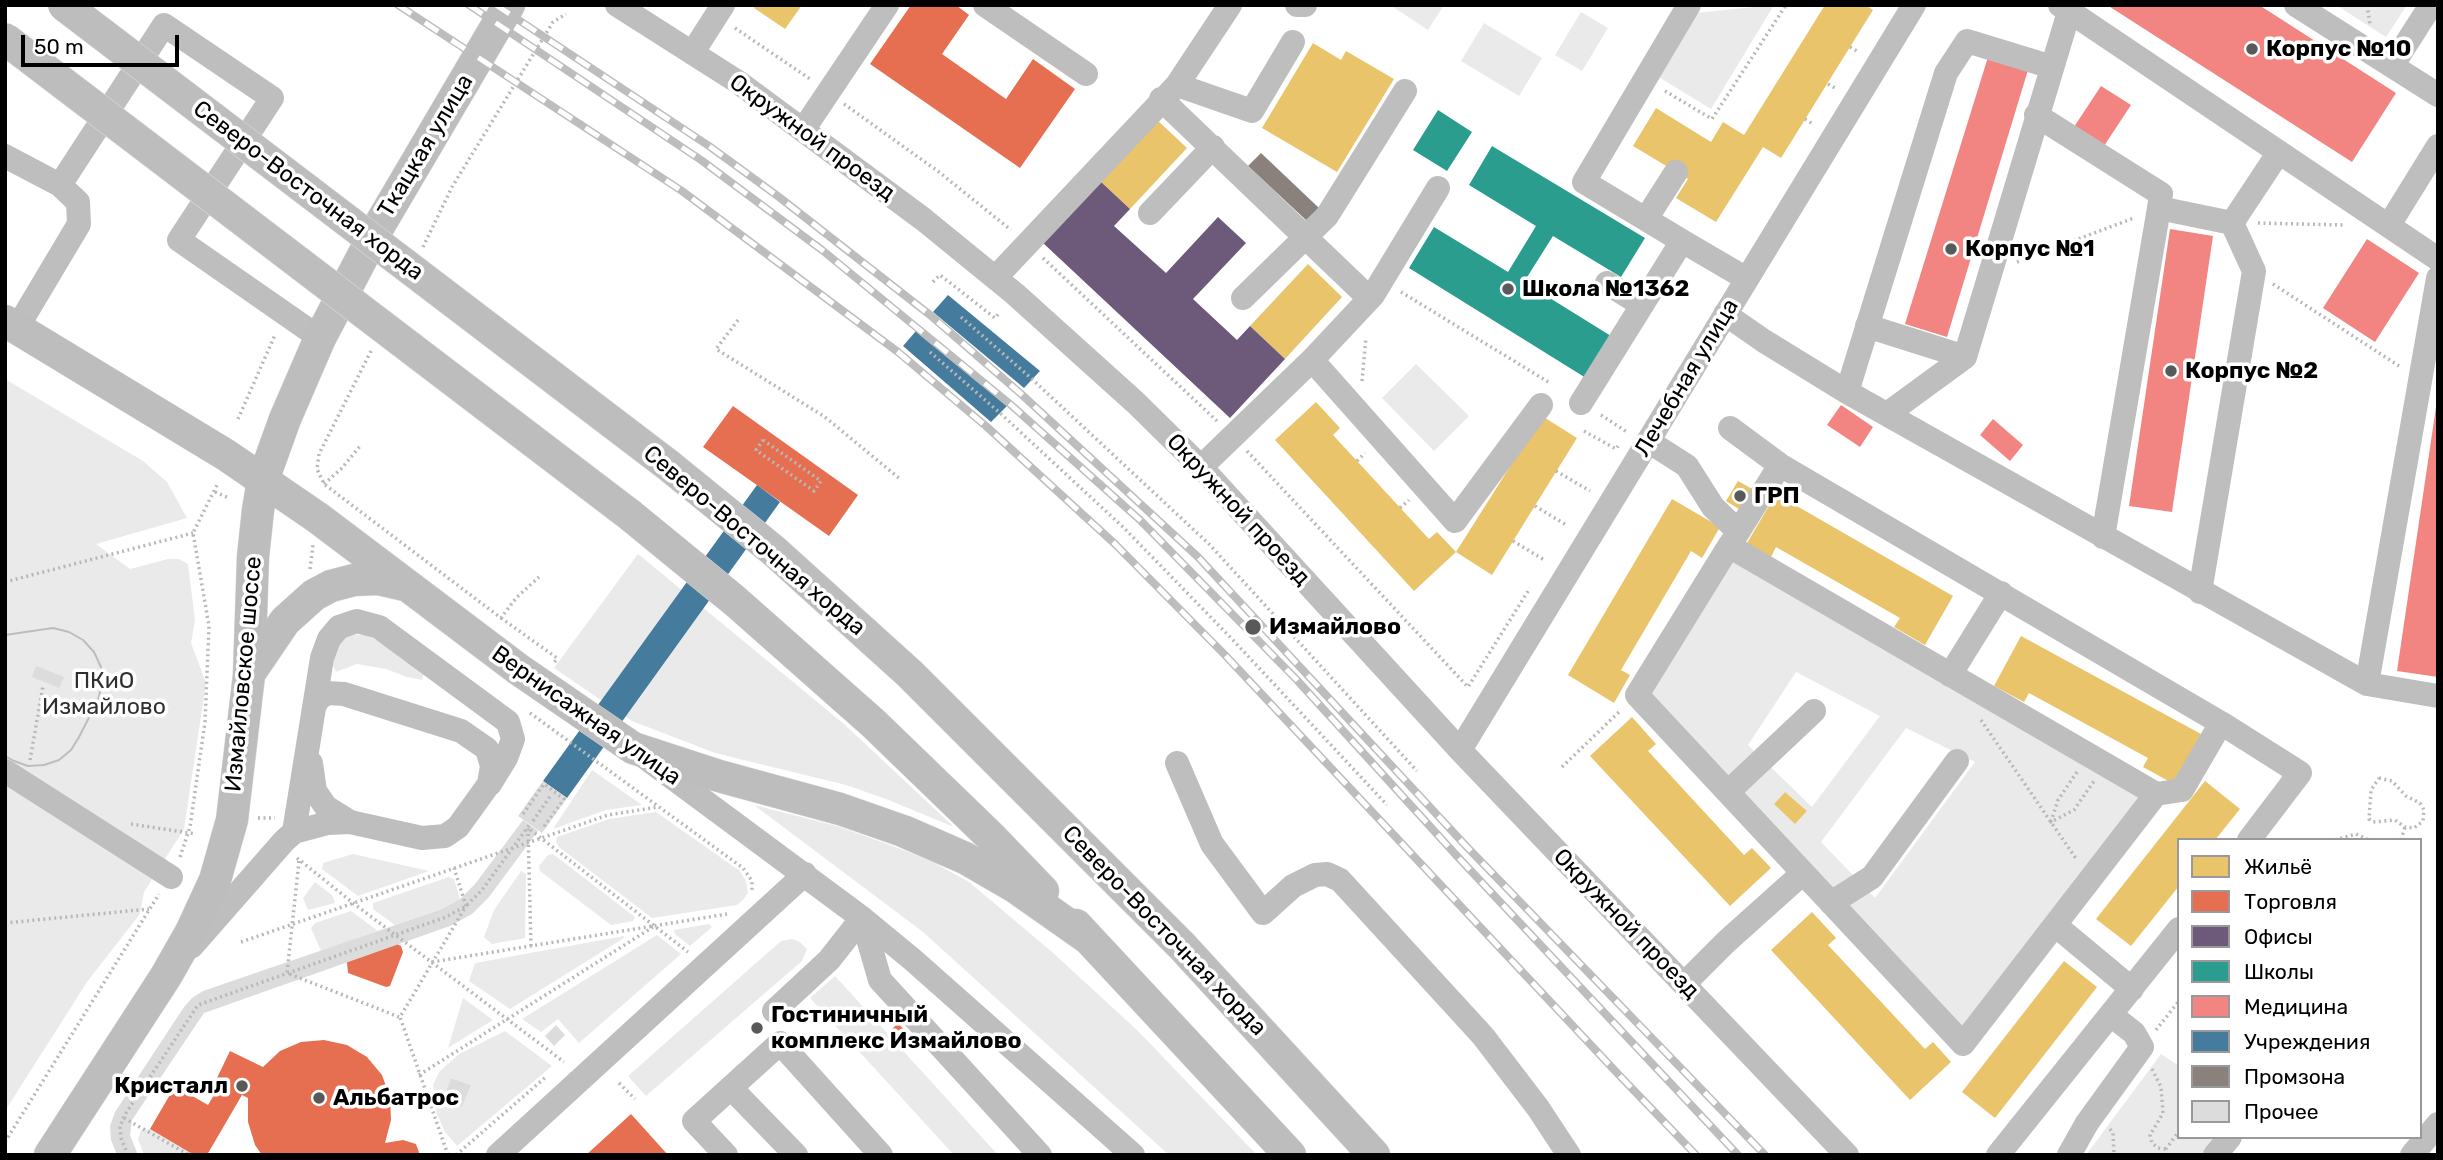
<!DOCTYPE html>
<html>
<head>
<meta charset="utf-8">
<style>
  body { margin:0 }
  #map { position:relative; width:2443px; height:1160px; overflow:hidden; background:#fff; font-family:Rubik,sans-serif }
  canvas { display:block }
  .frame { position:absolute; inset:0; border:7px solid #000; pointer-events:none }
  .legend { position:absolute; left:2177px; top:838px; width:245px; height:301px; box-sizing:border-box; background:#fff; border:2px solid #999; margin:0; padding:9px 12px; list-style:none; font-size:21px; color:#000 }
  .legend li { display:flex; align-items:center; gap:14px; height:35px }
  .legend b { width:35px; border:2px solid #999 }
  .scale { position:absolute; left:21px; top:35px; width:158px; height:32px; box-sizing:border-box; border:4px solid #000; border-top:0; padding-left:9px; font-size:21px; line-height:24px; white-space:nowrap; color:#000; -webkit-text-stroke:5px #fff; paint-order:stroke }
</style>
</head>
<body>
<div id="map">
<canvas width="2443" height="1160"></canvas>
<div class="frame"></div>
<ul class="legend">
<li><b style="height:19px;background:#e9c46a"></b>Жильё</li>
<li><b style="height:19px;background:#e76f51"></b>Торговля</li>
<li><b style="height:19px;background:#6d597a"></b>Офисы</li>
<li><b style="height:19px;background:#2a9d8f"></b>Школы</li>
<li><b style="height:19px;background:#f28482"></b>Медицина</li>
<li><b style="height:19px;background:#457b9d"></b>Учреждения</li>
<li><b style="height:19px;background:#8a817c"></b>Промзона</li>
<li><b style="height:19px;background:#dcdcdc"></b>Прочее</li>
</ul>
<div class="scale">50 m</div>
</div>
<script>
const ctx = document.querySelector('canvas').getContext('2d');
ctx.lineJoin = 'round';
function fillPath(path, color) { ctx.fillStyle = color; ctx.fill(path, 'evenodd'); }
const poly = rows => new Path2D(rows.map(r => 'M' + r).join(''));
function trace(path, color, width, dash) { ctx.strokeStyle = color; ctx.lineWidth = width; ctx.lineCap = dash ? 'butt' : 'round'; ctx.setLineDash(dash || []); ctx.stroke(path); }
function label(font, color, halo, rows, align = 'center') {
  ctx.font = font + ' Rubik,sans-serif'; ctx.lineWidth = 7; ctx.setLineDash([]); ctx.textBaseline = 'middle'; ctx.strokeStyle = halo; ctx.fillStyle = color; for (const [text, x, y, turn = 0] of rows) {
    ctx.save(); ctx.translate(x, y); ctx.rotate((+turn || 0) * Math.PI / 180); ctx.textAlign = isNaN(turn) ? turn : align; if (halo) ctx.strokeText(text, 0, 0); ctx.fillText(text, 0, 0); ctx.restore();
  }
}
fillPath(poly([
  [1390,5,1444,5,1428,30],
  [1774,5,1711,109,1657,76,1695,13],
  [2336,5,2407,5,2386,37],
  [1581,12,1608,28,1582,71,1555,55],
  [1484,23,1542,58,1519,96,1461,61],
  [1416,364,1469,416,1434,451,1382,398],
  [5,379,143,461,167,482,187,518,96,544,130,569,168,559,179,559,188,564,195,620,191,643,206,683,184,829,144,892,140,914,87,982,5,1111],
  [638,554,844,724,954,827,886,799,846,785,715,753,632,721,554,668],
  [1732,557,2147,797,1964,1032,1649,694],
  [1796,672,1880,716,1812,807,1748,745],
  [1906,728,1975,762,1875,898,1821,842],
  [1785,792,1807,811,1796,823,1774,804],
  [365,634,393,649,424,673,422,680,407,677,386,669,357,664,336,672,328,656,343,636],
  [592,770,642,805,606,810,553,829],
  [754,805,837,826,890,845,931,861,969,882,1051,951,1138,1031,1257,1155,1169,1155,923,932],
  [656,812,740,871,746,881,748,893,743,900,737,905,652,918,559,847,556,842,557,837,609,819],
  [353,854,429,871,358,896,322,869,323,863],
  [553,854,635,917,633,921,611,925,540,871,539,866,548,855],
  [521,871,526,874,525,938,492,944,484,937,494,910],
  [449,877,454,879,460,899,442,909,395,925,373,909,373,903],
  [315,882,333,896,335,903,308,910,303,898],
  [351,911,378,931,321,951,311,928,315,923],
  [709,924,712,927,690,946,675,934,674,930],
  [657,935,681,954,579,1043,558,1019,541,1032,522,1019],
  [624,936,624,938,510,1009,469,981,475,963],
  [792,939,800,942,807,949,802,961,646,1096,628,1076,781,941],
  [835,976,998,1155,954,1155,810,998],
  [463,998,493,1020,448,1048],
  [505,1031,552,1066,457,1146,445,1132,436,1112,433,1085,439,1072,459,1054],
  [451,1078,471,1085,462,1107,443,1100],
  [2161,1054,2179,1066,2179,1137,2217,1137,2202,1155,2086,1155],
  [150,1129,194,1155,144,1155,138,1139,141,1130]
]), '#eaeaea');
fillPath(poly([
  [756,5,802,5,785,29,754,8],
  [1825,5,1865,5,1873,10,1781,158,1763,147,1716,222,1676,198,1688,179,1633,146,1656,108,1711,142,1723,122,1744,135],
  [1313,43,1341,60,1346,51,1394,79,1337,172,1262,128],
  [1156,119,1187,148,1130,209,1100,181],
  [1308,264,1342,297,1285,359,1250,326],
  [1316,402,1340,428,1333,435,1429,539,1437,532,1456,552,1414,591,1275,440],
  [1542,416,1577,438,1492,575,1456,552],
  [1738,481,1754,490,1742,511,1726,501],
  [1776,494,1953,596,1925,645,1894,627,1900,618,1776,547,1771,557,1747,543],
  [1672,499,1720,527,1702,558,1691,551,1621,670,1630,675,1614,703,1568,675],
  [2021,636,2201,734,2174,784,2143,767,2148,758,2029,693,2024,702,1994,686],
  [1632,717,1656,744,1648,751,1744,855,1752,848,1771,868,1730,906,1590,756],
  [2205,781,2240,809,2215,840,2179,840,2179,886,2131,946,2096,919],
  [1785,792,1807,811,1795,824,1774,804],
  [1812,912,1836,938,1828,945,1925,1049,1933,1042,1951,1062,1910,1100,1771,950],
  [2064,961,2097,987,1995,1118,1962,1092]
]), '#e9c46a');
fillPath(poly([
  [911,5,956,5,969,15,942,54,1006,99,1033,59,1075,89,1020,168,870,64],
  [733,406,858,495,829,536,703,447],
  [397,944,401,946,403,952,390,986,386,987,348,973,347,962],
  [898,1023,908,1034,900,1041,891,1030],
  [324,1040,347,1045,367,1057,382,1075,390,1097,391,1120,385,1143,403,1140,416,1144,420,1155,262,1155,255,1145,248,1122,248,1098,242,1095,207,1155,194,1155,150,1129,175,1086,208,1105,220,1085,215,1082,230,1051,263,1067,280,1051,301,1042],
  [631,1114,668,1155,586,1155]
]), '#e76f51');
fillPath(poly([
  [1100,181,1130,209,1114,226,1166,273,1218,217,1246,243,1193,299,1237,340,1250,326,1285,359,1230,418,1042,242]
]), '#6d597a');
fillPath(poly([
  [1438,110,1472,132,1447,171,1413,150],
  [1492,146,1645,238,1621,277,1553,236,1524,282,1611,336,1586,378,1409,268,1434,227,1508,272,1536,226,1469,185]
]), '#2a9d8f');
fillPath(poly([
  [2107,5,2259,5,2396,93,2352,162],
  [1988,57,2028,70,1947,337,1905,324],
  [2101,86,2131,105,2102,149,2072,130],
  [2170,229,2213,236,2172,512,2129,506],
  [2367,239,2419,273,2375,342,2323,308],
  [1841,405,1873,427,1860,447,1827,425],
  [2436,407,2438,407,2438,677,2397,671],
  [1993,419,2023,445,2010,461,1980,435]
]), '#f28482');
fillPath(poly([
  [948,295,1040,371,1024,388,933,312],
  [916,331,1007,406,991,422,903,346],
  [757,485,780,502,567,798,543,781]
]), '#457b9d');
fillPath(poly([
  [1261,153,1319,208,1307,221,1248,166]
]), '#8a817c');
fillPath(poly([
  [36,666,64,677,59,688,32,677],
  [543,781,567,798,542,833,518,816],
  [523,820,538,831,489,897,472,914,450,926,204,1013,132,1120,130,1135,138,1155,117,1155,111,1140,110,1126,115,1112,184,1007,192,998,203,991,442,909,460,899,475,884],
  [556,1025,565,1035,554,1046,545,1036],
  [451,1078,471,1085,462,1107,443,1100]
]), '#dcdcdc');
const major = poly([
  [5,321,226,455,318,518,518,669,633,748,719,776,840,809,903,831,965,858,1015,887,1089,939],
  [668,465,774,551,910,674,1182,946,1374,1155],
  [630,515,735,601,873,723,990,836,1043,891],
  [249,674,285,621,314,595,331,586,354,580,378,579,404,585],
  [1076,925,1290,1155],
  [50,1155,166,976,191,932,215,880,232,820,249,675,253,557,258,510,263,480,285,419,320,338,376,231,509,5]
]);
trace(major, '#dbdbdb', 33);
trace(poly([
  [2367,5,2370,24],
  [735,28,810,79],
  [1850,47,1857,51],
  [1828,84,1835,88],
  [1665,91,1712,119,1786,5],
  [844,104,939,172,1011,230],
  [1805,119,1813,124],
  [2258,223,2345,225],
  [423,247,452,187,553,22,566,14],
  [1043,258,1217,421],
  [2017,262,2134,218],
  [933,282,940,275,995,318,1000,312],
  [2273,284,2399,366],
  [1401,292,1550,383],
  [961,317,1032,379,1209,544,1417,771],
  [738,320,716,349,825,417,900,479],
  [371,351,319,454,317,469,324,484,501,618,516,598,539,577],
  [930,352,1000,413,1124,528,1232,639,1387,805],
  [1362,381,1366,337],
  [1601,415,1627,432],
  [238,419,275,335],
  [1584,431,1616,449,1618,446],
  [763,440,821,481,814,491,756,450,763,440],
  [1247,451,1468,687,1530,588],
  [1357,461,1365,453],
  [1556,471,1590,491],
  [324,484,341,469,361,445],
  [215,492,229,498],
  [1535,506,1568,526],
  [1400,508,1409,500],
  [1513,541,1546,561],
  [310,569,313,545],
  [5,582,193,533],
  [501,618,557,658,554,663],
  [530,713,743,868,752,881,752,891],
  [1981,720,2077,860],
  [30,760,43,686],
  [1562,767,1620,711],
  [2077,772,2058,800,2051,822,2074,810,2094,781],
  [2379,778,2392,781,2406,796,2420,803,2424,810,2423,821,2414,828,2405,827,2395,820,2373,822,2369,819,2371,790,2379,778],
  [523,814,544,784,564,799,543,828],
  [258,818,275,818],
  [533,821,551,795],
  [131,824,196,834],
  [2335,840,2356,834,2369,840],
  [2401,840,2405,827],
  [180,857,190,827,205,722,209,626,193,533,218,483],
  [297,858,353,903,564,1062],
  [299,861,287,973,399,1017],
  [5,923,149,909],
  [241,942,608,815,658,807],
  [531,946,528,828,688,952],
  [432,962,727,914],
  [2156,1030,2179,1001],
  [2152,1069,2161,1087,2163,1113,2150,1135,2152,1143,2158,1148,2166,1149],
  [419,1075,653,927],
  [619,1083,635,1099],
  [124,1118,189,1155],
  [2110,1129,2113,1133,2114,1155],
  [5,1142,159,894],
  [128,1155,121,1138,120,1127,124,1116,198,1005,446,917,466,906,482,890,530,824],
  [448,1155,400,1017,466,906,454,868],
  [456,1155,547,1076],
  [2166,1155,2166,1149,2179,1131]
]), '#b8b8b8', 3.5, [2, 3.5]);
trace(poly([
  [617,5,738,82,923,219,1015,294,1136,403,1201,467,1460,750,1847,1155],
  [985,5,1086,74],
  [1297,5,1305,5],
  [2060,5,2438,259],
  [2296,5,2438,95],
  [693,52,723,5],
  [2392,66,2431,5],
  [1177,85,1252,111,1293,42],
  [1161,99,1369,298],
  [2036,115,2161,194,2159,208,2232,223],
  [803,130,887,5],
  [5,156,60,185,78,202,79,224,17,328],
  [60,185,164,25,272,98,179,240,320,338],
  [1150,213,1213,147],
  [1646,219,1676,172],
  [2389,225,2438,146],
  [1682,241,1584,182,1689,5],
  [996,277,1177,85,1230,5],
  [2438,278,2367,684,2438,696],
  [1607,283,1642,305],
  [1243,298,1327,216,1405,91],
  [1725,314,1764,341,1847,392,2367,684],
  [1867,326,1965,357],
  [1312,360,1455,521,1541,405],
  [1847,392,1946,73,1967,41,2052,67],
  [1581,403,1682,241,1747,279],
  [1887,414,1965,357,2069,12],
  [1730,428,1780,465,2221,723,2300,773,2249,840],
  [1648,441,1687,466,1713,507,1738,531],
  [1201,467,1312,360,1373,295,1438,188],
  [2103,537,2159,208],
  [1730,545,1780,465],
  [2200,592,2254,271,2232,223,2279,152],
  [1950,675,2001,593],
  [1460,750,1914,5],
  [646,758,862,918,913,960,1133,1155],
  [311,763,315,791,326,807,350,822],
  [1177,763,1212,844,1263,913,1293,886,1315,875,1327,874,1340,880,1483,1036,1538,1108,1569,1155],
  [5,771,171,877],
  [1728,792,1814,711],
  [2156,794,1963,1044,1637,695,1729,546,2156,794,2182,790,2221,723],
  [294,832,322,658,329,639,339,627,357,621,379,627,508,722,513,739,506,758,490,784],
  [1831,903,1872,877,1957,761],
  [862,918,880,980,1040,1155],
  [2055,925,2132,989],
  [192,946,284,841,294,832,328,823,350,822,422,838,445,836,458,827,489,784,492,766,487,749,461,731,344,694,328,693,319,698,314,707],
  [1684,984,1726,942,1803,873],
  [774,1011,829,960,862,918],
  [731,1088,796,1155],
  [498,1155,805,874],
  [726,1155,694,1121,780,1043,881,1155],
  [1998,1155,2179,929],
  [2069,1155,2087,1123,2142,1047,2134,1033,2111,1015],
  [2215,1155,2230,1137],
  [2412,1155,2438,1124]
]), '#bebebe', 24);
trace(major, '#bdbdbd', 32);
trace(poly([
  [5,635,53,628,69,632,83,640,94,652,101,667,102,684,98,700,79,737,71,750,59,760,44,765,28,766,14,761,5,756]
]), '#bdbdbd', 2);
const rail = poly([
  [398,5,682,191,898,352,987,427,1115,544,1225,655,1619,1075,1696,1155],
  [469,5,701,160,822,250,1010,404,1140,520,1296,679,1456,855,1738,1155],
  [496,5,709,146,779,197,930,315,1020,393,1198,557,1466,846,1765,1155]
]);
trace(rail, '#bdbdbd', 8);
trace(rail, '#fff', 5, [16]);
const majorBridge = poly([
  [64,5,668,465],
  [5,39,630,515]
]);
trace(majorBridge, '#dbdbdb', 33, []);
trace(majorBridge, '#bdbdbd', 32);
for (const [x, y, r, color] of [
  [2252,49,7,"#595959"],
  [1951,249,7,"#595959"],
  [1508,289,7,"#595959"],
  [2171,371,7,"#595959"],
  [1740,496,7,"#595959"],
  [1253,627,9,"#595959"],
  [757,1028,7,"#595959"],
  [242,1086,7,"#595959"],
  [319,1098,7,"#595959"]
]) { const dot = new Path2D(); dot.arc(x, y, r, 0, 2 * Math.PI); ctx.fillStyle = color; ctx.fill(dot); trace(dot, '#fff', 2.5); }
label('bold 23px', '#000', '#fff', [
  ["Корпус №10",2266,49],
  ["Корпус №1",1965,249],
  ["Школа №1362",1522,289],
  ["Корпус №2",2185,371],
  ["ГРП",1754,496],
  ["Измайлово",1269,627],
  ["Гостиничный",771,1015],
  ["комплекс Измайлово",771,1041],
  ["Кристалл",228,1086,"right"],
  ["Альбатрос",333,1098]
], 'left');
label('23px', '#000', '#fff', [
  ["Окружной проезд",812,138,36],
  ["Ткацкая улица",426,146,-59],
  ["Северо-Восточная хорда",308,191,37],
  ["Лечебная улица",1687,378,-59],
  ["Окружной проезд",1238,510,47],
  ["Северо-Восточная хорда",754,541,40],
  ["Измайловское шоссе",244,674,-85],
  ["Вернисажная улица",586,716,35],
  ["Окружной проезд",1626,924,46],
  ["Северо-Восточная хорда",1164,931,46]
]);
label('23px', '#2f2f2f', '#fff', [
  ["ПКиО",104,681],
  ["Измайлово",104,707]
]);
</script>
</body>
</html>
